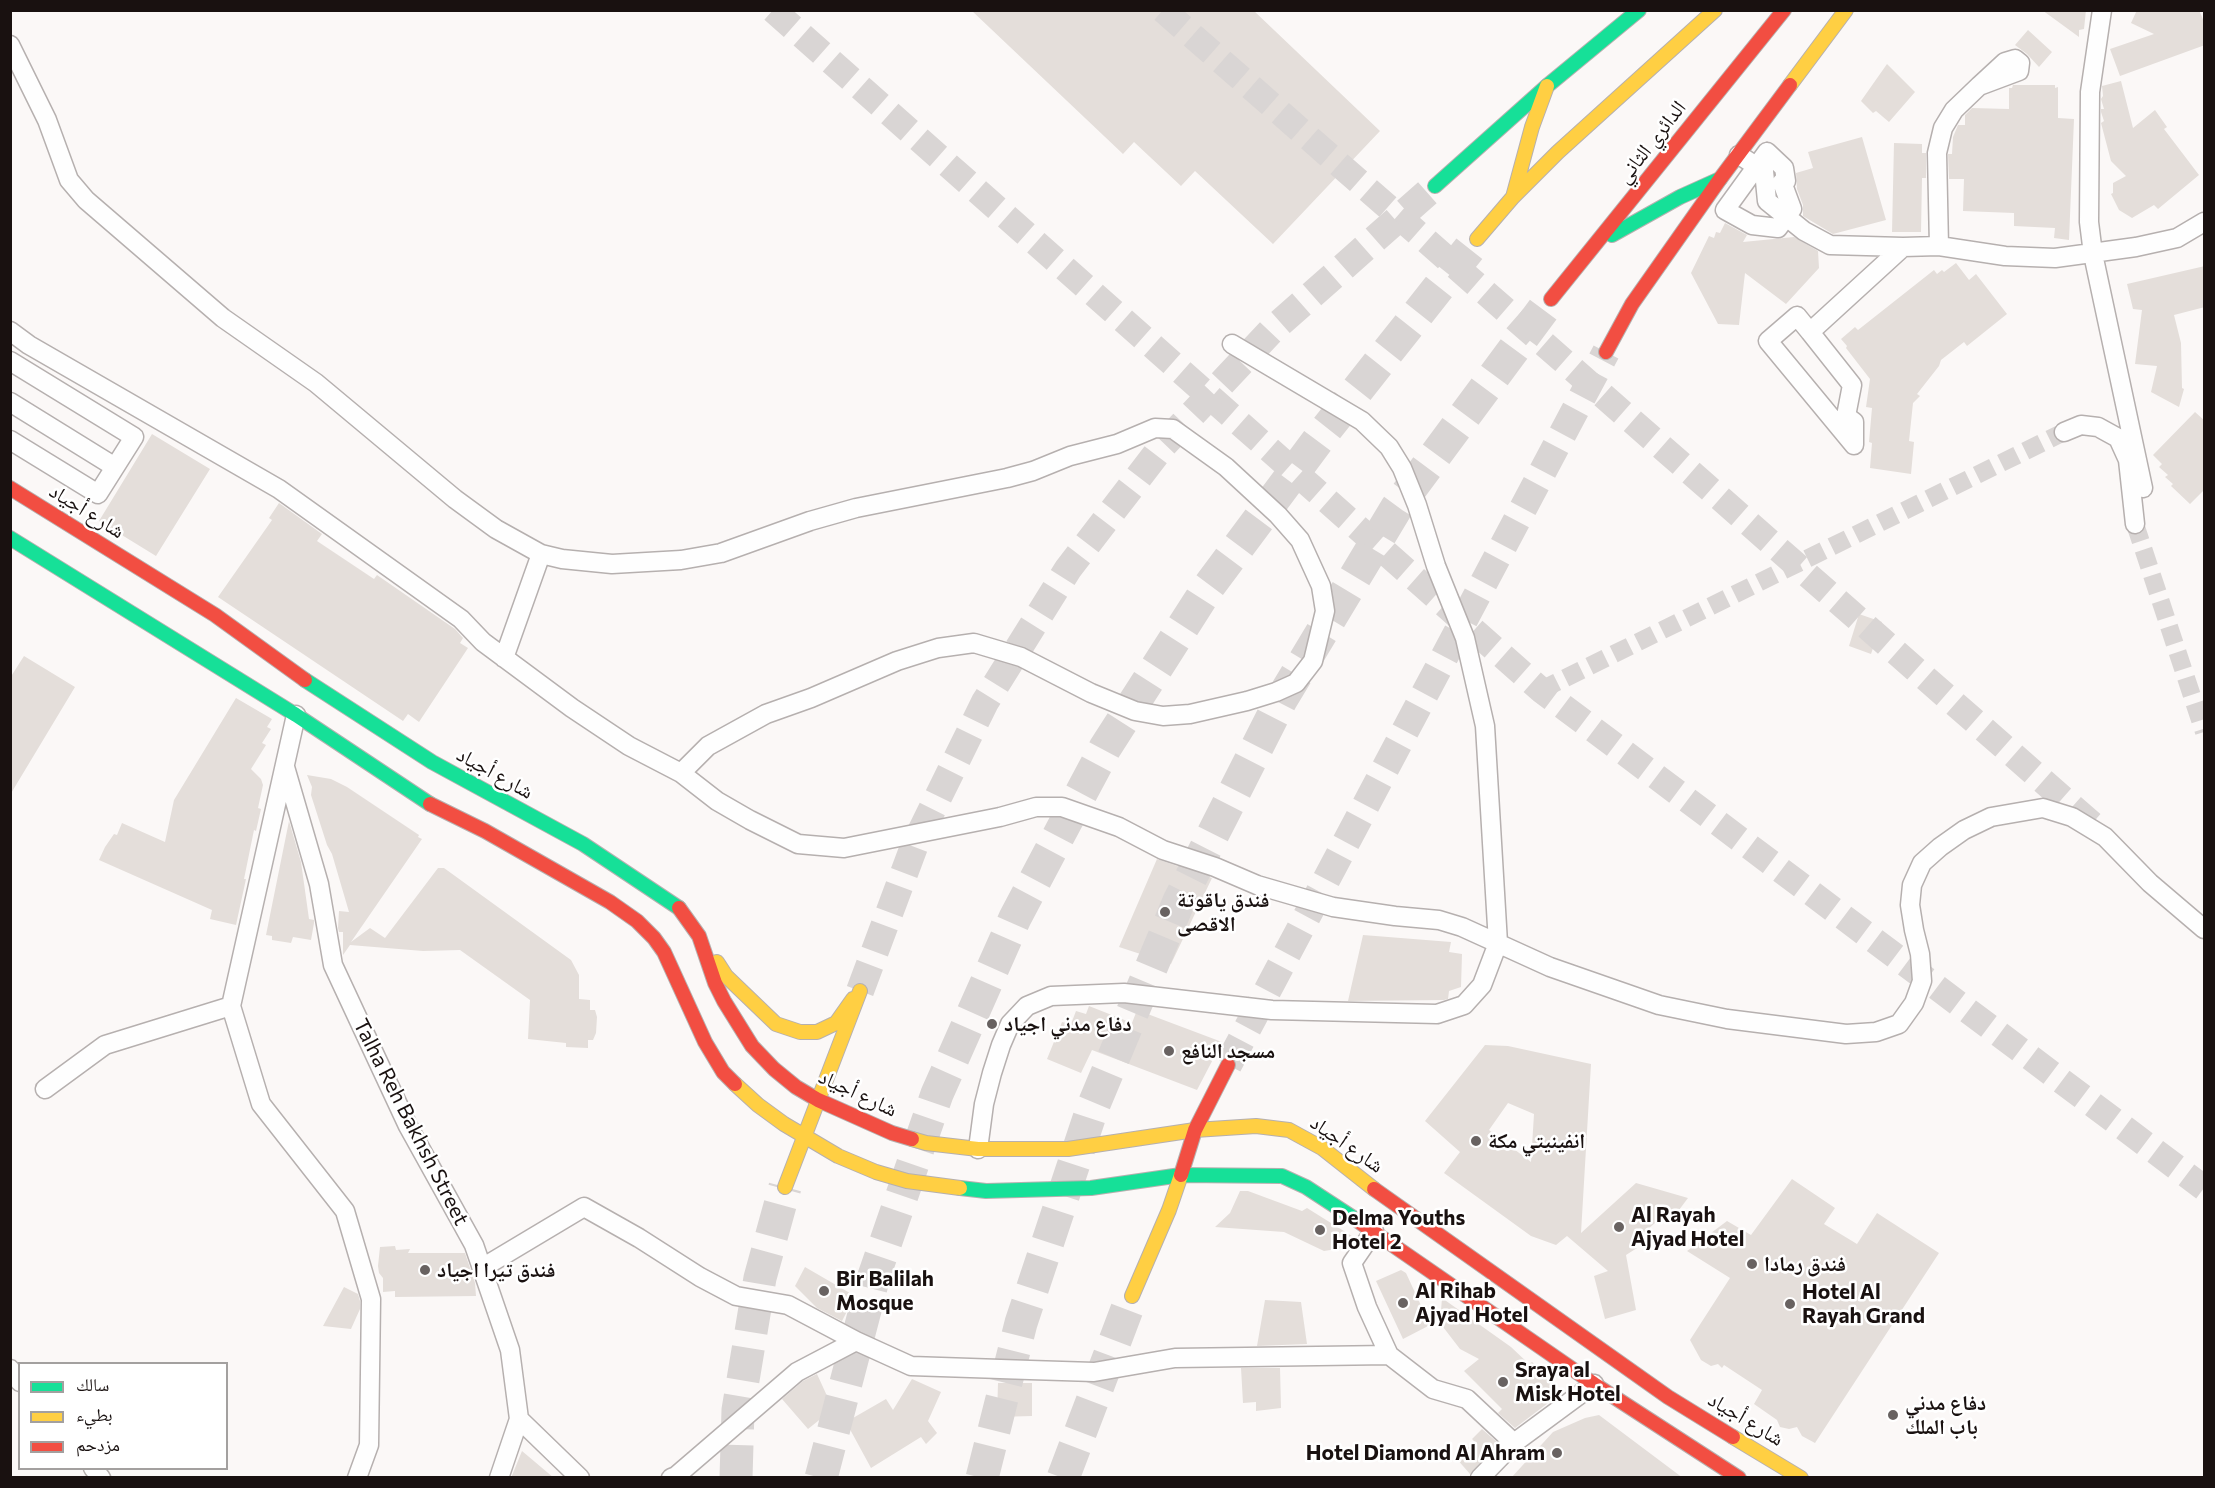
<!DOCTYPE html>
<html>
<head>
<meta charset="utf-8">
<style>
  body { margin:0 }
  #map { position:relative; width:2215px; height:1488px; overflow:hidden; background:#fbf8f7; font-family:Commissioner,"Noto Naskh Arabic",sans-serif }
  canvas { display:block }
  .frame { position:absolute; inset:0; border:12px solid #191110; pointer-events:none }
  .legend { position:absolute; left:18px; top:1362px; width:210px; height:108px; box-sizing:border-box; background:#fff; border:2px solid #a3a09f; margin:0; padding:8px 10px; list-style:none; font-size:18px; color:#191110 }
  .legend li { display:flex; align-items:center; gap:12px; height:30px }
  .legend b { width:30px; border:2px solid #a3a09f }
</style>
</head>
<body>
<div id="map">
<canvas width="2215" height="1488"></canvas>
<div class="frame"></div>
<ul class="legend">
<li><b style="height:8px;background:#16e098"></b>سالك</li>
<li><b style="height:8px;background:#ffcf43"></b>بطيء</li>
<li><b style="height:8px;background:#f24e42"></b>مزدحم</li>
</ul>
</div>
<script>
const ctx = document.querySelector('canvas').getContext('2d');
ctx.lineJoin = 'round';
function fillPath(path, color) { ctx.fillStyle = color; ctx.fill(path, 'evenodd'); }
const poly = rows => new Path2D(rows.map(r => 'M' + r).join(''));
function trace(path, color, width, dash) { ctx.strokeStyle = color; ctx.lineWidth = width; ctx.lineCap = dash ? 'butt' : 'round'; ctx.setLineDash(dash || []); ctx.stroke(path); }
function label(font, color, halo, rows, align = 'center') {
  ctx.font = font + ' Commissioner,"Noto Naskh Arabic",sans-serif'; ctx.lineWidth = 5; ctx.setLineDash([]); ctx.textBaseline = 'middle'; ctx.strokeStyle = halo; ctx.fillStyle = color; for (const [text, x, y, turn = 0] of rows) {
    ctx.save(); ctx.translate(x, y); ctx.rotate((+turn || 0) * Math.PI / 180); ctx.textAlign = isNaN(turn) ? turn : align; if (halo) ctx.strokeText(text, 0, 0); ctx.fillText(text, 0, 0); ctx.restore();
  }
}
fillPath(poly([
  [971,10,1253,10,1380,131,1273,244,1195,171,1181,186,1134,142,1123,154],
  [2042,10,2086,10,2084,29,2079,30,2079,37],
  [2137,10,2199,10,2205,24,2205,45,2120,76,2110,49,2154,34,2131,23],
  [2028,30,2052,52,2039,67,2027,54,2015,45],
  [1887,64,1915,92,1889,122,1876,111,1873,113,1861,101],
  [2121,81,2133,128,2155,110,2167,127,2164,129,2199,175,2158,209,2154,205,2132,218,2119,210,2111,194,2113,193,2113,183,2126,176,2111,161,2101,123,2104,121,2101,112,2101,109,2104,109,2101,99,2103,96,2102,86],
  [2013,85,2055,85,2055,88,2058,87,2058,118,2074,119,2069,240,2054,238,2055,228,2014,226,2014,213,1963,211,1964,179,1949,179,1948,154,1952,154,1953,137,1958,125,1965,125,1965,115,1972,108,2009,109,2009,88,2012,88],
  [1862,137,1886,220,1833,234,1803,216,1803,205,1797,189,1796,173,1813,168,1808,152],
  [1894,143,1922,144,1922,153,1926,153,1926,178,1922,178,1921,232,1892,232],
  [1725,223,1747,235,1743,242,1794,237,1818,251,1819,268,1786,304,1745,273,1739,325,1718,324,1691,273,1709,236,1714,238,1716,232,1720,233],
  [1956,263,1969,280,1976,274,2007,314,1967,346,1964,342,1941,360,1939,366,1917,394,1920,396,1913,403,1909,441,1914,442,1911,474,1870,468,1872,443,1869,442,1872,408,1866,407,1870,379,1846,348,1847,346,1841,339,1855,327,1858,330,1934,270,1937,274,1942,270,1944,272],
  [2205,266,2205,307,2174,315,2181,343,2182,388,2184,389,2179,407,2151,392,2157,366,2135,364,2142,310,2133,309,2127,284],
  [2195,412,2205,421,2205,489,2190,504,2171,486,2173,484,2165,477,2168,475,2159,467,2162,464,2153,455],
  [152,434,210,469,156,556,99,521],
  [279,503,322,534,317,541,374,579,377,575,455,629,463,638,460,643,468,648,419,722,408,714,403,721,218,597,272,520,269,518],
  [1859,614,1882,622,1871,654,1849,646],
  [24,656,75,687,10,795,10,678],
  [236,698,272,719,267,727,271,729,262,743,266,745,251,769,261,779,263,785,258,808,261,809,256,831,254,830,244,879,246,879,236,925,210,919,212,910,99,860,105,847,114,834,117,835,122,823,165,842,174,800],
  [307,775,331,779,347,787,419,835,418,837,422,839,351,942,370,928,385,938,438,868,444,868,571,960,579,975,579,999,590,1000,590,1010,595,1010,597,1017,596,1033,593,1040,588,1040,588,1048,566,1047,566,1043,528,1039,530,1000,460,950,423,951,350,945,343,955,343,932,339,932,338,928,339,911,349,912,332,854,327,845,311,795,312,787],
  [289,821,301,862,309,919,314,920,314,923,311,940,293,937,291,943,272,940,272,936,266,935],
  [1157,859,1212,878,1171,964,1119,947],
  [1363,935,1451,942,1449,952,1462,954,1461,987,1449,991,1448,999,1444,1000,1348,1001],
  [1089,1006,1132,1023,1137,1010,1222,1042,1197,1090,1092,1050,1081,1073,1047,1059,1062,1022,1071,1024,1076,1011,1086,1014],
  [1485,1045,1508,1046,1591,1064,1581,1233,1636,1183,1688,1198,1676,1214,1670,1210,1633,1242,1637,1248,1626,1255,1636,1310,1605,1319,1594,1276,1608,1271,1567,1236,1556,1245,1531,1236,1444,1173,1460,1152,1425,1121],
  [1508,1103,1534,1114,1531,1162,1489,1130],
  [1792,1179,1835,1208,1824,1224,1857,1244,1877,1213,1939,1253,1815,1443,1802,1436,1797,1427,1789,1429,1780,1427,1777,1420,1754,1404,1762,1390,1724,1365,1722,1368,1718,1364,1711,1366,1701,1360,1690,1340,1730,1278,1687,1251,1727,1221,1751,1235],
  [1240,1191,1248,1191,1302,1211,1307,1208,1355,1238,1349,1247,1324,1251,1284,1232,1215,1227,1230,1213],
  [395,1246,396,1250,410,1249,408,1253,465,1253,475,1283,476,1296,395,1297,395,1291,383,1292,383,1278,379,1273,378,1266,380,1247],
  [805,1267,855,1296,842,1321,817,1308,795,1286],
  [1401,1270,1406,1273,1430,1325,1403,1339,1376,1281],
  [344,1287,358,1294,360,1301,360,1309,351,1329,323,1326],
  [1442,1298,1511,1347,1529,1364,1532,1362,1547,1374,1560,1394,1515,1428,1498,1413,1502,1409,1464,1371,1479,1359,1460,1349,1440,1323],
  [1265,1300,1301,1302,1307,1344,1257,1346],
  [1241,1368,1280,1368,1281,1408,1256,1411,1256,1402,1243,1403],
  [817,1374,833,1409,808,1429,782,1399,803,1381],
  [912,1379,941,1392,928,1421,937,1433,926,1444,921,1437,871,1468,846,1422,886,1399,893,1410],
  [998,1383,1032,1383,1032,1416,997,1417],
  [1599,1415,1683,1478,1511,1478,1553,1432,1585,1418],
  [1482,1429,1498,1443,1470,1474,1456,1458,1475,1442,1472,1439],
  [522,1451,554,1478,511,1478]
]), '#e4deda');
trace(poly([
  [2135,524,2204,732],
  [1541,690,2064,432]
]), '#d9d5d4', 18, [18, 9]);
trace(poly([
  [773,10,1541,690,2204,1188],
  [1163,10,2100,831]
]), '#d9d5d4', 26, [26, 13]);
trace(poly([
  [860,991,915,844,985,702,1068,569,1164,444,1272,330,1435,186],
  [1228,1065,1606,352]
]), '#d9d5d4', 28, [28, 14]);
trace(poly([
  [736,1478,738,1410,760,1278,785,1187],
  [821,1478,874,1276,937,1094,1015,918,1105,748,1209,586,1324,432,1477,239],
  [982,1478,1021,1323,1092,1109,1179,901,1281,700,1397,507,1551,299],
  [1063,1478,1132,1296]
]), '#d9d5d4', 33, [33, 16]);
const street = poly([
  [2102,10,2090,92,2089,222,2093,254,2143,488],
  [10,45,47,120,69,180,86,200,223,318,316,383,455,499,496,529,541,554,562,559,612,564,681,560,721,553,810,521,856,508,1007,478,1033,471,1070,456,1117,444,1155,428,1173,429,1226,467,1278,515,1300,540,1321,586,1325,611,1313,661,1296,683,1276,692,1247,701,1190,714,1163,716,1135,711,1091,693,1021,657,974,643,938,648,897,661,811,698,766,714,708,746,681,773],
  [1767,152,1784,168,1786,181,1782,182,1792,209,1778,228,1752,225,1725,210,1767,152],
  [1739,155,1764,171,1767,201,1804,231,1830,245,1903,247,1939,246,2005,256,2055,258,2136,247,2177,238,2204,222],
  [1939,246,1937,153,1943,128,1954,110,1979,86,2019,71,2020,63,2015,59,2005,62,1979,86],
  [10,331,29,345,279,489,461,619,483,642,572,708,629,746,681,773,717,801,750,820,798,844,844,848,1000,817,1036,807,1062,807,1119,827,1163,850,1215,867,1257,885,1333,907,1395,916,1439,920,1462,927,1550,967,1659,1005,1727,1019,1846,1034,1876,1032,1899,1024,1914,1003,1922,981,1920,954,1914,930,1910,905,1912,885,1922,863,1940,847,1964,830,1991,817,2043,808,2072,817,2105,837,2150,883,2204,929],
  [1810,332,1852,385,1846,416,1854,422,1854,445,1768,341,1797,316,1810,332,1903,247],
  [10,361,134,437,98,494,10,440],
  [10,402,115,467],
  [2064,432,2081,425,2098,427,2118,438,2128,460,2135,524],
  [504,658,541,554],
  [296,715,231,1006,261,1104,345,1211,371,1299,369,1445,357,1478],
  [285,767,319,884,333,965,408,1126,474,1245,510,1350,519,1419,499,1478],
  [45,1089,105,1045,231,1006],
  [978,1149,984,1104,992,1073,1001,1045,1010,1024,1027,1006,1051,996,1124,993,1272,1010,1437,1014,1464,1005,1482,985,1498,943,1485,726,1465,638,1436,566,1417,505,1402,468,1389,447,1362,421,1232,344],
  [1374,1231,1352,1263,1367,1307,1389,1355,1433,1389,1467,1399,1514,1443],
  [482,1268,584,1207,639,1238,700,1277,736,1296,788,1305,856,1341],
  [10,1369,20,1382],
  [519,1419,580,1478],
  [93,1468,101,1478],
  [671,1478,676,1476,797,1372,856,1341,911,1366,1030,1370,1094,1372,1175,1358,1389,1355],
  [1480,1478,1514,1443,1594,1384]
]);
const fast = poly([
  [1435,186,1547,86,1639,10],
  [1612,235,1680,197,1720,179],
  [10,538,296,715,430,804],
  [305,680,432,762,583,844,679,908],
  [960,1188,986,1191,1091,1188,1181,1175,1282,1176,1306,1187,1355,1219]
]);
const slow = poly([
  [1790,85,1846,10],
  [1513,197,1532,127,1547,86],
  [1477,239,1513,197,1558,152,1715,10],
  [717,962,726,976,776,1024,800,1032,817,1032,836,1023,853,999],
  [735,1084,758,1105,784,1124,838,1156,876,1172,907,1181,960,1188],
  [912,1139,926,1143,978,1149,1068,1149,1195,1130,1256,1126,1289,1130,1322,1148,1374,1189],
  [785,1187,860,991],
  [1132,1296,1169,1210,1181,1175],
  [1733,1437,1801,1478]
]);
const jam = poly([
  [1551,299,1784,10],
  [1606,352,1632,304,1720,179,1790,85],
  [10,488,215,615,305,680],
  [430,804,485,831,610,902,637,921,654,938,664,952,705,1042,723,1072,735,1084],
  [679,908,699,936,715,983,724,1001,752,1046,774,1069,796,1087,818,1100,892,1133,912,1139],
  [1181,1175,1195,1130,1228,1065],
  [1374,1189,1668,1397,1733,1437],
  [1355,1219,1594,1384,1739,1478]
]);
trace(street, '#b6b0af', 21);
trace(fast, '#b6b0af', 16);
trace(slow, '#b6b0af', 16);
trace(jam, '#b6b0af', 16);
trace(street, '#fefefe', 18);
trace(fast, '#16e098', 14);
trace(slow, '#ffcf43', 14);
trace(jam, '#f24e42', 14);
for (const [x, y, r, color] of [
  [1165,912,6,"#686261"],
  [992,1024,6,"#686261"],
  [1169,1051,6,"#686261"],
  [1476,1141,6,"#686261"],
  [1619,1227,6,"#686261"],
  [1320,1230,6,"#686261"],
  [1752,1264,6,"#686261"],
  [425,1270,6,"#686261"],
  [824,1291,6,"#686261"],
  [1403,1303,6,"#686261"],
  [1790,1304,6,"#686261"],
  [1503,1382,6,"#686261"],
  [1893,1415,6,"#686261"],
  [1557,1453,6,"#686261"]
]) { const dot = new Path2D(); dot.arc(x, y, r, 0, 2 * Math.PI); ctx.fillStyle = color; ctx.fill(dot); trace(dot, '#fff', 2); }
label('21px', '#191110', '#fff', [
  ["الدائري الثاني",1651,142,-52],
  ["شارع أجياد",87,511,32],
  ["شارع أجياد",495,773,29],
  ["شارع أجياد",858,1093,25],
  ["Talha Reh Bakhsh Street",411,1122,63],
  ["شارع أجياد",1347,1144,35],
  ["شارع أجياد",1746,1419,31]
]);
label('bold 21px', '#191110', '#fff', [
  ["فندق ياقوتة",1177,900],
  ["الاقصى",1177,924],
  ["دفاع مدني اجياد",1004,1024],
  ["مسجد النافع",1181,1051],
  ["انفينيتي مكة",1488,1141],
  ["Al Rayah",1631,1215],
  ["Ajyad Hotel",1631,1239],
  ["Delma Youths",1332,1218],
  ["Hotel 2",1332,1242],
  ["فندق رمادا",1764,1264],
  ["فندق تيرا اجياد",437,1270],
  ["Bir Balilah",836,1279],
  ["Mosque",836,1303],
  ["Al Rihab",1415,1291],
  ["Ajyad Hotel",1415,1315],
  ["Hotel Al",1802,1292],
  ["Rayah Grand",1802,1316],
  ["Sraya al",1515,1370],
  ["Misk Hotel",1515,1394],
  ["دفاع مدني",1905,1403],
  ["باب الملك",1905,1427],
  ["Hotel Diamond Al Ahram",1545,1453,"right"]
], 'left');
</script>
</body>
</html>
